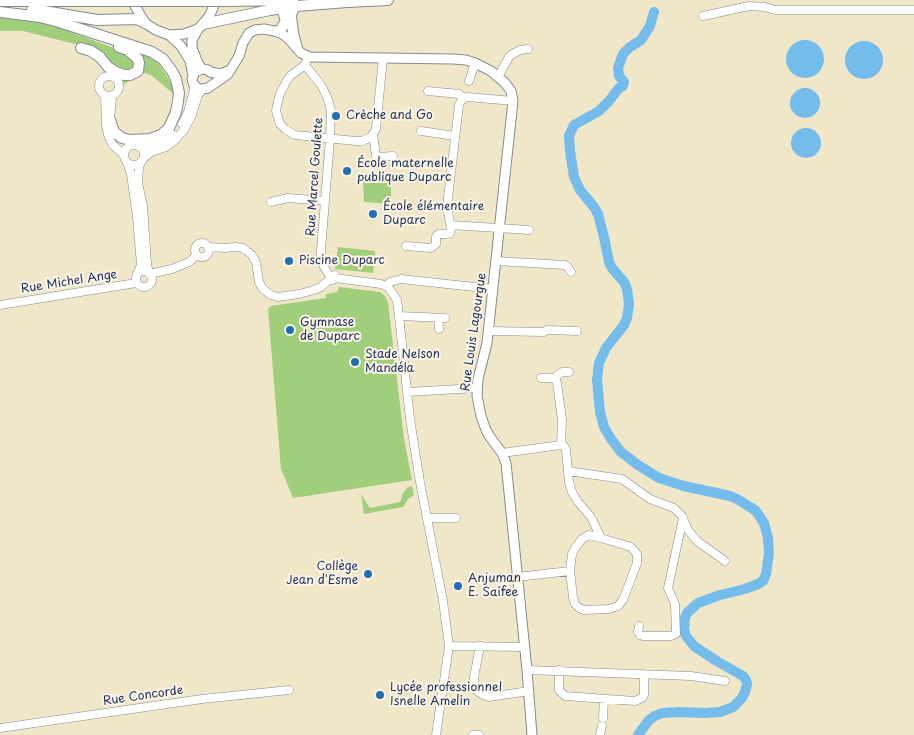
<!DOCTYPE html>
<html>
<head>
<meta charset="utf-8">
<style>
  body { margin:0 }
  canvas { display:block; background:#f0e6c8 }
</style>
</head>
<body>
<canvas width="914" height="735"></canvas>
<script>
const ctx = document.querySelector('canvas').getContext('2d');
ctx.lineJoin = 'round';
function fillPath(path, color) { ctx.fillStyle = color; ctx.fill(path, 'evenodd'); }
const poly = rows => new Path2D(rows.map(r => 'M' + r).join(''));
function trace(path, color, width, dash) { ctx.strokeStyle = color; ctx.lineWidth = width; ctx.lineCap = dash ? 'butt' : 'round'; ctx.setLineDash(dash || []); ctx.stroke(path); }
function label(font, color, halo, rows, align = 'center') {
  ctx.font = font + ' "Playpen Sans",sans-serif'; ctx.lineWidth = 4; ctx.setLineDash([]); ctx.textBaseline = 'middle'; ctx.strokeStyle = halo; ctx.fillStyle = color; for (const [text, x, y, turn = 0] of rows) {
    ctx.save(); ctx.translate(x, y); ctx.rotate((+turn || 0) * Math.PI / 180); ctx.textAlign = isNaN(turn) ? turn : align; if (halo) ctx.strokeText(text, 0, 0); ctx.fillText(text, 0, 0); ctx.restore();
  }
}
fillPath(poly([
  [0,18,41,21,114,48,150,57,158,63,163,70,171,83,175,95,151,75,145,73,139,74,123,85,91,48,23,31,0,31],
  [363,182,391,183,391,204,364,202],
  [338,247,375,251,373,273,335,269],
  [339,287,380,292,385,296,388,302,404,439,412,480,293,498,281,469,268,309,271,306,326,298,326,294,337,292],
  [412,486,414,495,408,499,403,507,364,514,361,494,370,508,400,502,403,493,408,487]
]), '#a1ce7b');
fillPath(poly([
  '786 59a19 19 0 1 1 38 0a19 19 0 1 1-38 0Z',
  '845 60a19 19 0 1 1 38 0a19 19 0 1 1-38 0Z',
  '790 103a15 15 0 1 1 30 0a15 15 0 1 1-30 0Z',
  '791 143a15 15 0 1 1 30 0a15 15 0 1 1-30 0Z'
]), '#74bcec');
trace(poly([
  [638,735,649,720,655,716,662,713,680,712,704,713,720,712,733,707,742,698,745,692,747,684,746,680,743,676,715,660,694,646,686,636,684,630,685,618,687,613,698,603,720,595,745,589,758,584,763,581,766,574,769,553,768,538,764,523,756,511,750,507,737,499,730,496,684,486,659,478,638,465,621,452,611,439,604,427,600,412,597,380,599,363,606,348,624,325,627,318,629,304,627,289,624,282,612,268,609,262,604,237,598,214,594,207,580,190,574,177,570,151,569,136,574,125,599,111,609,101,619,88,623,86,624,82,619,76,618,68,623,54,630,47,641,40,650,26,654,12]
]), '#74bcec', 10);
const minor = poly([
  [703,16,749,6,765,7,775,10,914,10],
  [306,62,305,65,321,85,327,97,331,110,330,139,321,250,321,256,324,267,329,275],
  [305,65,290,76,286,82,280,94,277,105,276,111,280,124,285,129,295,135,356,141,362,141,371,137,376,129,383,58],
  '99 86a10 10 0 1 1 20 0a10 10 0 1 1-20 0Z',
  [498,77,509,57,511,55,520,50,528,49],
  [469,81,475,63],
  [428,91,459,94,464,98],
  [105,95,106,125,108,135,112,144,124,155],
  [110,119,112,96],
  [182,124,188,112,195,86],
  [421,131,455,136],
  [373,134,376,156,378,157,393,156],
  '124 155a10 10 0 1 1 20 0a10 10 0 1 1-20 0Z',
  [141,147,162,142,173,135],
  [144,158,151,152,166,147,175,140,184,130,192,115,198,95,203,89],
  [127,162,131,174,137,217,141,265,137,274],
  [141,162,139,167,138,183,143,206,147,264,149,273],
  [271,202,288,198,325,201],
  [451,225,529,230],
  '195 250a7 7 0 1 1 14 0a7 7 0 1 1-14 0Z',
  [406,246,431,248,436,244,436,237,437,235,439,234,446,234,450,233,451,229,447,206,459,105,461,101,464,98,468,97,513,101],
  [208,247,225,248,235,247,243,248,247,251,252,255,256,262,259,282,263,289,271,295,278,297,299,294,314,290,321,287,330,279,332,280,335,279,335,275],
  [496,261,565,265,568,267,571,272],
  '136 279a8 8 0 1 1 16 0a8 8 0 1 1-16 0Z',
  [150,274,172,269,189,262,197,255],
  [335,278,381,284,389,288,397,300,399,316,410,419,420,482,443,601,449,646,436,735],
  [386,286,390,282,401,279,493,289],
  [0,305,136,283],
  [399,316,445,318],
  [438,318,439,329],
  [489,331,544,332,547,330,577,331],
  [541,378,553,378,555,379,557,383,562,419,561,445],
  [555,379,558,375,562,372,569,372],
  [407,392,477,388],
  [502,453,561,445,564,446,566,450,569,482,572,492,578,502,591,517,601,538],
  [568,471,622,479,650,499,674,508,682,516,688,530,697,541,725,561],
  [427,518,456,518],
  [517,577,570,571,573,597,575,604,579,608,584,610,609,609,618,606,623,600,637,563,637,554,631,547,601,538,589,535,582,539,575,548,572,554,570,571],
  [639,626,638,632,640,635,643,636,671,636,676,634,675,604,668,588,683,518],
  [449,646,524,647],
  [480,646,474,677,474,682,477,691,483,695,489,697,529,691],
  [527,670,691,676,725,681],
  [559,670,559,690,565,696,635,701,642,698,644,695,644,674],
  [603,718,604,699],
  [0,728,202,699,289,690],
  [473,735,479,735],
  [600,735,602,726]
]);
const major = poly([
  [135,6,145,23,156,30,169,35,181,46,190,61,193,75],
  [198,29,192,40,192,48,198,63,202,69,208,70,210,72,220,74,228,71],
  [169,35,184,34,198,29,203,24,210,15,214,5],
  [202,69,195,72,192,79,193,83,195,86,199,89,203,89,208,88,228,74,239,56,243,43,249,33,255,30,264,29,279,32,288,38,301,53,310,57,453,59,466,60,475,63,491,71,505,83,511,91,513,101,487,343,478,379,477,396,481,416,486,430,490,437,502,453,506,463,527,670,532,735]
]);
const highway = poly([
  [0,1,125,1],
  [227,1,293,0],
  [297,6,293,9,291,16,293,33,297,48],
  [32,10,44,11,97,20,137,19,145,23],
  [0,12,40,17,59,22,152,52,163,59,172,71,176,79,179,93,178,101,176,112,169,128,161,135,150,139,130,140,122,138,114,132,110,120],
  [203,24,270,10,297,6,347,2,388,0],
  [279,32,286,21,283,11],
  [81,48,91,51,100,57,108,67,116,72,124,75,130,75,138,71,139,63,138,59,128,50,119,47]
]);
trace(minor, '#868a93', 9);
trace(major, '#868a93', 11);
trace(highway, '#868a93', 12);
trace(minor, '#fff', 8);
trace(major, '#fff', 9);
trace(highway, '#fff', 10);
const highwayBridge = poly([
  [125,1,227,1]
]);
trace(highwayBridge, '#868a93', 12, []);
trace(highwayBridge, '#fff', 10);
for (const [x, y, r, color] of [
  [336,116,5,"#1f6fb2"],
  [347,171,5,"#1f6fb2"],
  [373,214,5,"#1f6fb2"],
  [289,261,5,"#1f6fb2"],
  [290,330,5,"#1f6fb2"],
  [355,362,5,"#1f6fb2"],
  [368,574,5,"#1f6fb2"],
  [458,586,5,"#1f6fb2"],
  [380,695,5,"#1f6fb2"]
]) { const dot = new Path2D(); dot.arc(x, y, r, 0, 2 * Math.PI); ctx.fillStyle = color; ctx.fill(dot); trace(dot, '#fcf5e5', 2); }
label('12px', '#1b2f5e', '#fcf5e5', [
  ["Crèche and Go",346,116],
  ["École maternelle",357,164],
  ["publique Duparc",357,178],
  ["École élémentaire",383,207],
  ["Duparc",383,221],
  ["Piscine Duparc",299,261],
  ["Gymnase",300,323],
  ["de Duparc",300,337],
  ["Stade Nelson",365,355],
  ["Mandéla",365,369],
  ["Collège",358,567,"right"],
  ["Jean d'Esme",358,581,"right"],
  ["Anjuman",468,579],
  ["E. Saifee",468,593],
  ["Lycée professionnel",390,688],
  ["Isnelle Amelin",390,702]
], 'left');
label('12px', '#1b2f5e', '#fcf5e5', [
  ["Rue Marcel Goulette",315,177,-86],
  ["Rue Michel Ange",69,282,-9],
  ["Rue Louis Lagourgue",474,332,-82],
  ["Rue Concorde",143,696,-8]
]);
</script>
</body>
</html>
